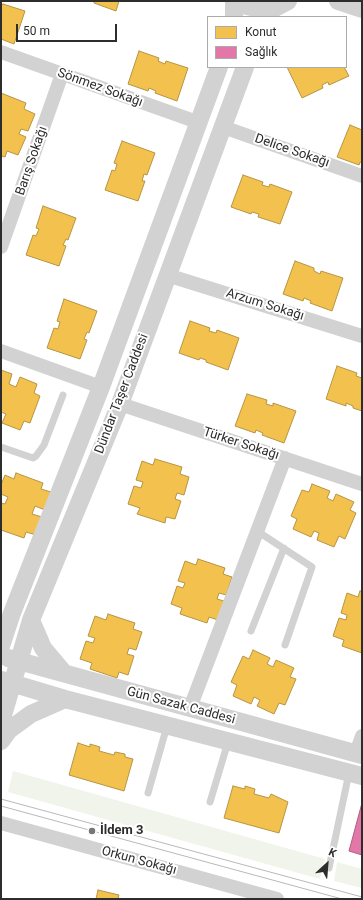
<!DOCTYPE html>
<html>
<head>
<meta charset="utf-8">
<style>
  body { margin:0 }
  #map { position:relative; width:363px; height:900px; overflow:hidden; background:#fff; font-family:Roboto,sans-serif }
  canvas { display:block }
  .frame { position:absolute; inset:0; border:2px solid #2d2d2d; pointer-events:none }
  .legend { position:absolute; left:207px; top:16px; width:140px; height:52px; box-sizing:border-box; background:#fff; border:1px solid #ababab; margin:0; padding:5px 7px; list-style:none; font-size:12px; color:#2d2d2d }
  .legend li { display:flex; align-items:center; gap:8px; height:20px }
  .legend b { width:20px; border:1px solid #ababab }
  .north { position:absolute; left:307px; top:844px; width:40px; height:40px; -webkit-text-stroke:3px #fff; paint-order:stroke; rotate:26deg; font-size:11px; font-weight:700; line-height:16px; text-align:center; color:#2d2d2d }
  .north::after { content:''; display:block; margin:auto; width:14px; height:18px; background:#2d2d2d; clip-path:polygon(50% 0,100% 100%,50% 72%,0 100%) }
  .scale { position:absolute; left:16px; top:24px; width:101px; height:18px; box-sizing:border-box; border:2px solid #2d2d2d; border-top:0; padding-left:5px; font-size:12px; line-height:14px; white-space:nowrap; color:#2d2d2d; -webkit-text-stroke:3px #fff; paint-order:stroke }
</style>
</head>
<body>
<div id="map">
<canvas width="363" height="900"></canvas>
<div class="frame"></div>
<ul class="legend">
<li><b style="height:11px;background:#f2c14e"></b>Konut</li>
<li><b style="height:11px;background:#e377a8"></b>Sağlık</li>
</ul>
<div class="north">K</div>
<div class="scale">50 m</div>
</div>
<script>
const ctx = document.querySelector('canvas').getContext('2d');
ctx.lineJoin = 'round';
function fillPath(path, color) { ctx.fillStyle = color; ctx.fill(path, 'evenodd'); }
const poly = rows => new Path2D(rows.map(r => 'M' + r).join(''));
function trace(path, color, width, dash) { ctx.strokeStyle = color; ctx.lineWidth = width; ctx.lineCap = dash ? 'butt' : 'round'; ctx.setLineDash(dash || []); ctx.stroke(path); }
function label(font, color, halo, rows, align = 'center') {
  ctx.font = font + ' Roboto,sans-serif'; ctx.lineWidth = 4; ctx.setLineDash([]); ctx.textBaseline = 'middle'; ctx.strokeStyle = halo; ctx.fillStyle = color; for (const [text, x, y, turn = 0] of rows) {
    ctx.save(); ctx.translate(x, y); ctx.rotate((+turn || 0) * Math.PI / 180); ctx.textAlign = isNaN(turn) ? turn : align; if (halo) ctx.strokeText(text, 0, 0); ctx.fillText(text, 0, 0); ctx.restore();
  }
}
fillPath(poly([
  [13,771,325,859,320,879,8,792],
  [337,862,362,869,362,888,334,881]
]), '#f1f4eb');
const homes = poly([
  [94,1,119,1,116,11,94,3,94,1],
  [3,4,25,11,14,44,1,39,1,6,3,4],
  [139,51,159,58,158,61,165,64,166,61,188,68,177,101,155,93,156,91,149,88,148,91,128,84,139,51],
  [287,67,344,67,349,76,329,85,328,82,322,85,323,88,302,98,287,67],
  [1,93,26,103,24,109,35,114,28,131,21,129,19,134,26,137,18,155,7,151,5,157,1,156,1,93],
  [350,125,362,130,362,163,360,162,359,165,337,157,350,125],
  [122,141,155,153,147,175,144,174,142,181,145,181,138,201,105,190,112,170,115,171,117,164,114,163,122,141],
  [243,175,263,182,262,185,269,187,270,184,292,192,280,224,258,217,259,214,252,212,251,214,231,207,243,175],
  [43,206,76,218,68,240,66,239,63,245,66,246,59,266,26,255,33,235,36,236,39,229,36,228,43,206],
  [295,261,314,268,314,271,320,274,321,271,343,278,332,311,310,303,311,301,304,298,303,301,283,294,295,261],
  [64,299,97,311,89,333,87,332,84,339,87,340,80,359,47,348,54,328,58,329,60,322,57,321,64,299],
  [190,321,210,328,209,331,216,333,217,330,239,338,228,370,206,362,206,360,200,358,199,360,179,353,190,321],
  [337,366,357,373,356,376,362,378,362,411,353,408,353,406,346,403,346,406,326,399,337,366],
  [1,370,12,374,9,384,16,387,20,377,37,384,34,393,40,396,30,423,24,421,20,430,2,423,6,414,1,412,1,370],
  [247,394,267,400,266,404,273,406,273,403,296,411,284,443,262,435,263,433,256,430,255,433,235,426,247,394],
  [155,459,182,467,180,474,189,477,184,495,177,493,175,499,181,501,175,519,166,517,165,523,137,514,140,508,128,504,134,486,141,488,143,482,136,480,142,461,153,465,155,459],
  [16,473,43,483,41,489,51,492,45,510,35,506,32,514,42,517,36,535,26,532,24,538,1,530,1,503,5,504,8,497,1,494,1,485,5,475,14,479,16,473],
  [312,484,330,491,327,498,333,501,336,494,354,502,350,510,356,513,345,539,339,536,334,547,317,540,319,533,314,531,311,537,293,529,297,519,291,516,302,490,309,492,312,484],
  [198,559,225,568,223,574,232,577,226,595,219,593,217,599,224,601,218,620,209,617,207,623,180,614,182,608,171,604,177,586,183,588,185,583,178,581,185,561,196,565,198,559],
  [360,591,362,591,362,653,342,646,344,640,333,636,339,618,346,620,347,615,341,613,347,593,358,597,360,591],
  [108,614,135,623,133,629,142,632,136,650,129,648,127,654,134,656,128,675,119,672,117,678,90,669,92,663,80,659,86,641,93,643,95,638,88,636,95,616,106,620,108,614],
  [253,650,270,658,267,664,273,667,276,660,294,668,290,677,296,679,285,705,279,703,274,714,257,706,260,700,254,697,251,704,233,696,237,685,231,682,243,656,249,659,253,650],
  [78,743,90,747,90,744,100,747,99,751,114,755,115,752,125,754,125,757,133,759,124,791,69,775,78,743],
  [233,786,245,789,245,786,255,789,254,794,269,798,271,794,288,802,279,833,224,818,233,786],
  [98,890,119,895,118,898,121,899,96,899,98,890]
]);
fillPath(homes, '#f2c14e');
trace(homes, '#b79544', 1);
const health = poly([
  [362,803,362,855,349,851,362,803]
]);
fillPath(health, '#e377a8');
trace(health, '#ac6183', 1);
trace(poly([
  [1,447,33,458,36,456,44,445,63,395],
  [257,531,312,567,285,645],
  [251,631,284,548],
  [148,793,167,726],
  [210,802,228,742],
  [329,868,349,773]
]), '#d2d2d2', 7);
trace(poly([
  [1,52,200,123],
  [223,127,362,176],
  [1,247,62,74],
  [167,275,362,336],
  [1,351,101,387],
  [120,404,362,484],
  [190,708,285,458],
  [356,753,362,736],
  [1,823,277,899]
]), '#d2d2d2', 14);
trace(poly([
  [234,1,234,17],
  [239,1,247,6,264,10,273,9,288,1],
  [338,1,362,9],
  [31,620,43,648,64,673],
  [1,646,12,613,101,387,219,67],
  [8,658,362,755],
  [1,680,65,699,362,776],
  [1,722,31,620,120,404,245,67],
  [1,741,9,730,31,714,65,699]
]), '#d2d2d2', 18);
trace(poly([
  [1,799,362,897],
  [1,806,342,899]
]), '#b9b9b9', 1);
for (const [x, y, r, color] of [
  [92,831,4,"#767676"]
]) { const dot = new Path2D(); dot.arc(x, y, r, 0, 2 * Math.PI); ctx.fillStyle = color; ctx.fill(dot); trace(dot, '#fff', 1.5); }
label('13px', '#2d2d2d', '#fff', [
  ["Sönmez Sokağı",100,88,20],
  ["Delice Sokağı",292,151,19],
  ["Barış Sokağı",32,161,-71],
  ["Arzum Sokağı",265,305,17],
  ["Dündar Taşer Caddesi",122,394,-69],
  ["Türker Sokağı",241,444,18],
  ["Gün Sazak Caddesi",181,706,15],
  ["Orkun Sokağı",139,861,15]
]);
label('bold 13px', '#2d2d2d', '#fff', [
  ["İldem 3",100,831]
], 'left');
</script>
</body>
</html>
